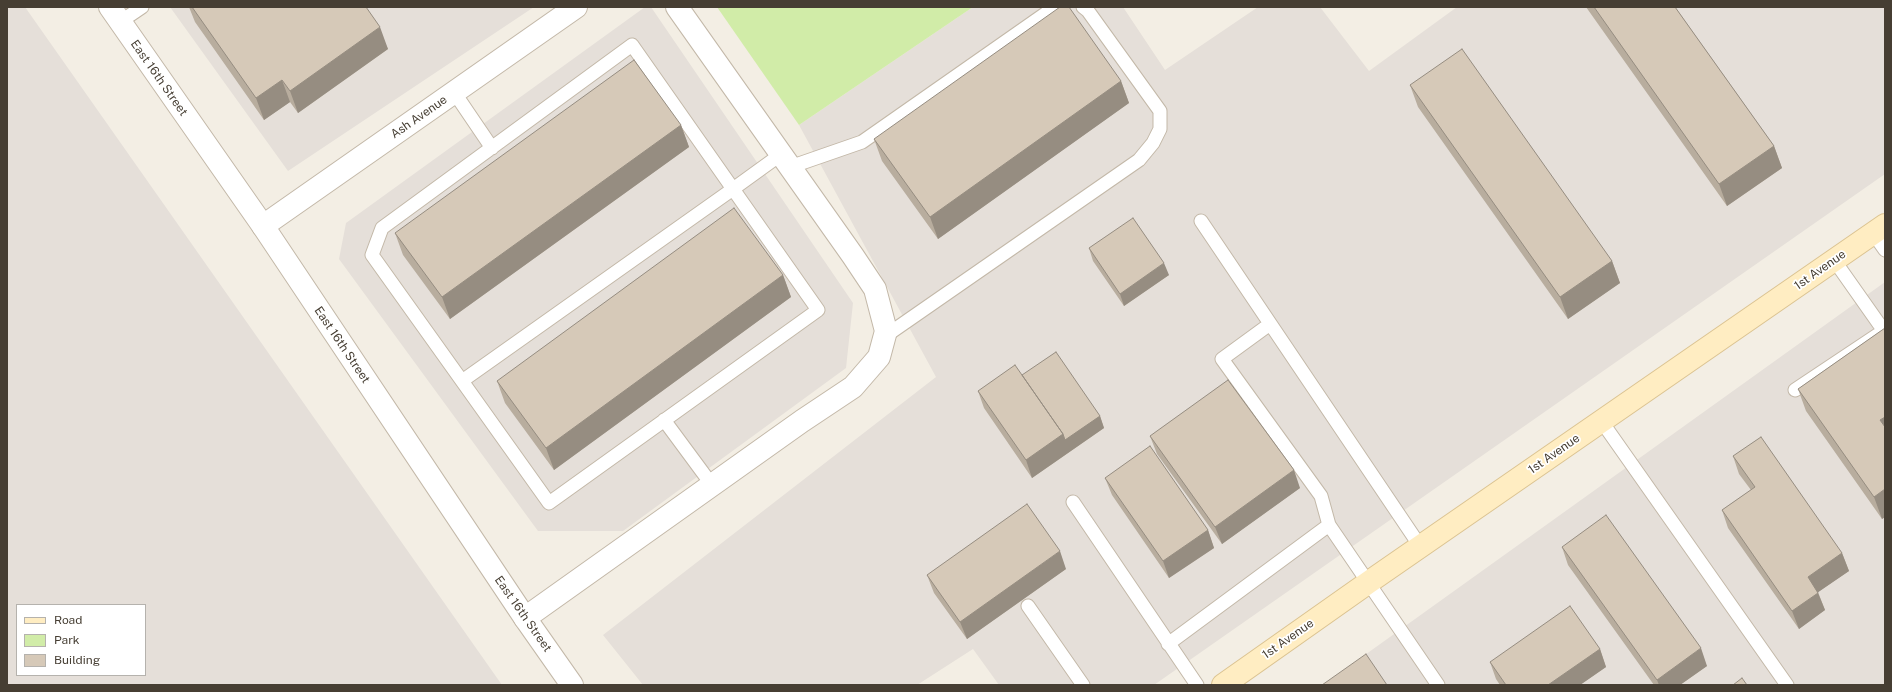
<!DOCTYPE html>
<html>
<head>
<meta charset="utf-8">
<style>
  body { margin:0 }
  #map { position:relative; width:1892px; height:692px; overflow:hidden; background:#f3eee4; font-family:"Public Sans",sans-serif }
  canvas { display:block }
  .frame { position:absolute; inset:0; border:8px solid #463e33; pointer-events:none }
  .legend { position:absolute; left:16px; top:604px; width:130px; height:72px; box-sizing:border-box; background:#fff; border:1px solid #b5b2ad; margin:0; padding:5px 7px; list-style:none; font-size:12px; color:#463e33 }
  .legend li { display:flex; align-items:center; gap:8px; height:20px }
  .legend b { width:20px; border:1px solid #b5b2ad }
</style>
</head>
<body>
<div id="map">
<canvas width="1892" height="692"></canvas>
<div class="frame"></div>
<ul class="legend">
<li><b style="height:5px;background:#ffedc2"></b>Road</li>
<li><b style="height:11px;background:#d1eca8"></b>Park</li>
<li><b style="height:11px;background:#d6c9b8"></b>Building</li>
</ul>
</div>
<script>
const ctx = document.querySelector('canvas').getContext('2d');
ctx.lineJoin = 'round';
function fillPath(path, color) { ctx.fillStyle = color; ctx.fill(path, 'evenodd'); }
const poly = rows => new Path2D(rows.map(r => 'M' + r).join(''));
function trace(path, color, width, dash) { ctx.strokeStyle = color; ctx.lineWidth = width; ctx.lineCap = dash ? 'butt' : 'round'; ctx.setLineDash(dash || []); ctx.stroke(path); }
function label(font, color, halo, rows, align = 'center') {
  ctx.font = font + ' "Public Sans",sans-serif'; ctx.lineWidth = 3.5; ctx.setLineDash([]); ctx.textBaseline = 'middle'; ctx.strokeStyle = halo; ctx.fillStyle = color; for (const [text, x, y, turn = 0] of rows) {
    ctx.save(); ctx.translate(x, y); ctx.rotate((+turn || 0) * Math.PI / 180); ctx.textAlign = isNaN(turn) ? turn : align; if (halo) ctx.strokeText(text, 0, 0); ctx.fillText(text, 0, 0); ctx.restore();
  }
}
fillPath(poly([
  [7,7,25,7,502,685,7,685],
  [17,605,145,605,145,675,17,675],
  [170,7,534,7,288,171],
  [645,7,651,7,853,303,846,368,623,531,538,531,339,259,346,223],
  [973,7,1123,7,1165,70,1258,7,1320,7,1369,71,1457,7,1885,7,1885,174,1154,685,999,685,973,649,917,685,643,685,603,635,936,377,799,125],
  [1885,282,1885,685,1323,685]
]), '#e5dfd9');
fillPath(poly([
  [717,7,973,7,799,125]
]), '#d1eca8');
const service = poly([
  [120,22,142,7],
  [454,92,492,148],
  [790,167,862,142,1055,7],
  [1201,221,1420,546],
  [1873,233,1885,250],
  [1834,260,1884,331],
  [1270,324,1222,359,1321,496,1329,525],
  [884,337,1139,160,1153,143,1160,129,1160,111,1088,11,1083,7],
  [462,381,549,503,818,310,733,189,632,45,382,228,372,255,462,381,733,189,780,155],
  [1795,390,1885,330],
  [664,420,712,485],
  [1602,422,1787,685],
  [1073,502,1197,685],
  [1028,606,1083,685],
  [1168,644,1329,525,1438,685]
]);
const minor = poly([
  [263,226,576,7],
  [525,618,802,421,853,387,879,357,886,331,875,289,853,256,677,7]
]);
const tertiary = poly([
  [110,7,263,226,525,618,572,685]
]);
const secondary = poly([
  [1223,685,1369,582,1885,225]
]);
trace(service, '#c3b8a8', 15);
trace(minor, '#c3b8a8', 24);
trace(tertiary, '#c3b8a8', 24);
trace(secondary, '#dbc391', 24);
trace(service, '#fff', 13);
trace(minor, '#fff', 22);
trace(tertiary, '#fff', 22);
trace(secondary, '#ffedc2', 22);
fillPath(poly([
  [189,7,366,7,388,49,298,113,290,102,264,120,195,22],
  [1586,7,1675,7,1774,146,1782,168,1727,206],
  [1121,81,1129,103,938,239,882,161,874,139],
  [1410,85,1612,261,1620,283,1568,319,1418,107],
  [681,125,689,147,450,319,403,255,395,233],
  [1089,248,1169,275,1124,306,1093,261],
  [783,275,791,297,554,470,505,403,497,381],
  [1885,328,1885,517,1882,519,1806,411,1798,389],
  [1022,375,1100,416,1104,428,1032,478,984,408,978,391],
  [1150,436,1300,488,1222,544,1157,454],
  [1733,456,1842,553,1849,571,1818,592,1825,610,1799,629,1728,528,1722,510,1751,490,1739,474],
  [1105,478,1208,530,1214,548,1169,578,1112,495],
  [1562,547,1707,666,1680,685,1654,685,1568,565],
  [1066,569,967,639,934,593,927,575],
  [1600,649,1606,667,1580,685,1500,685,1496,679,1490,662]
]), '#b8ad9e');
fillPath(poly([
  [380,27,388,49,298,113,290,91],
  [282,80,290,102,264,120,256,98],
  [1121,81,1129,103,938,239,930,217],
  [681,125,689,147,450,319,442,297],
  [1774,146,1782,168,1727,206,1719,184],
  [1612,261,1620,283,1568,319,1560,297],
  [1164,263,1169,275,1124,306,1120,294],
  [783,275,791,297,554,470,546,448],
  [1100,416,1104,428,1032,478,1026,460,1063,434],
  [1885,417,1885,434,1880,420],
  [1294,470,1300,488,1222,544,1215,527],
  [1885,489,1885,517,1882,519,1874,497],
  [1208,530,1214,548,1169,578,1163,561],
  [1060,551,1066,569,967,639,960,622],
  [1842,553,1849,571,1814,595,1808,577],
  [1818,593,1825,610,1799,629,1792,611],
  [1701,648,1707,666,1680,685,1659,685,1657,680],
  [1600,649,1606,667,1580,685,1548,685]
]), '#968d81');
const building = poly([
  [192,7,366,7,380,27,290,91,282,80,256,98,192,7],
  [1060,7,1069,7,1121,81,930,217,874,139,1060,7],
  [1594,7,1675,7,1774,146,1719,184,1594,7],
  [1462,49,1612,261,1560,297,1410,85,1462,49],
  [634,60,681,125,442,297,395,233,634,60],
  [734,208,783,275,546,448,497,381,734,208],
  [1133,218,1164,263,1120,294,1089,248,1133,218],
  [1885,328,1885,417,1880,420,1885,427,1885,489,1874,497,1798,389,1885,328],
  [1056,352,1100,416,1065,440,1063,434,1022,375,1056,352],
  [1015,365,1063,434,1026,460,978,391,1015,365],
  [1228,380,1294,470,1215,527,1150,436,1228,380],
  [1761,437,1842,553,1808,577,1818,593,1792,611,1722,510,1755,487,1733,456,1761,437],
  [1150,446,1208,530,1163,561,1105,478,1150,446],
  [1027,504,1060,551,960,622,927,575,1027,504],
  [1606,515,1701,648,1657,680,1562,547,1606,515],
  [1570,606,1600,649,1548,685,1506,685,1490,662,1570,606],
  [1366,654,1387,685,1322,685,1366,654],
  [1742,678,1747,685,1733,685,1742,678]
]);
fillPath(building, '#d6c9b8');
trace(building, '#968d81', 1);
label('12px', '#463e33', '#fff', [
  ["East 16th Street",159,78,55],
  ["Ash Avenue",419,117,-35],
  ["1st Avenue",1820,270,-35],
  ["East 16th Street",342,345,56],
  ["1st Avenue",1554,454,-35],
  ["East 16th Street",523,614,55],
  ["1st Avenue",1288,639,-35]
]);
</script>
</body>
</html>
